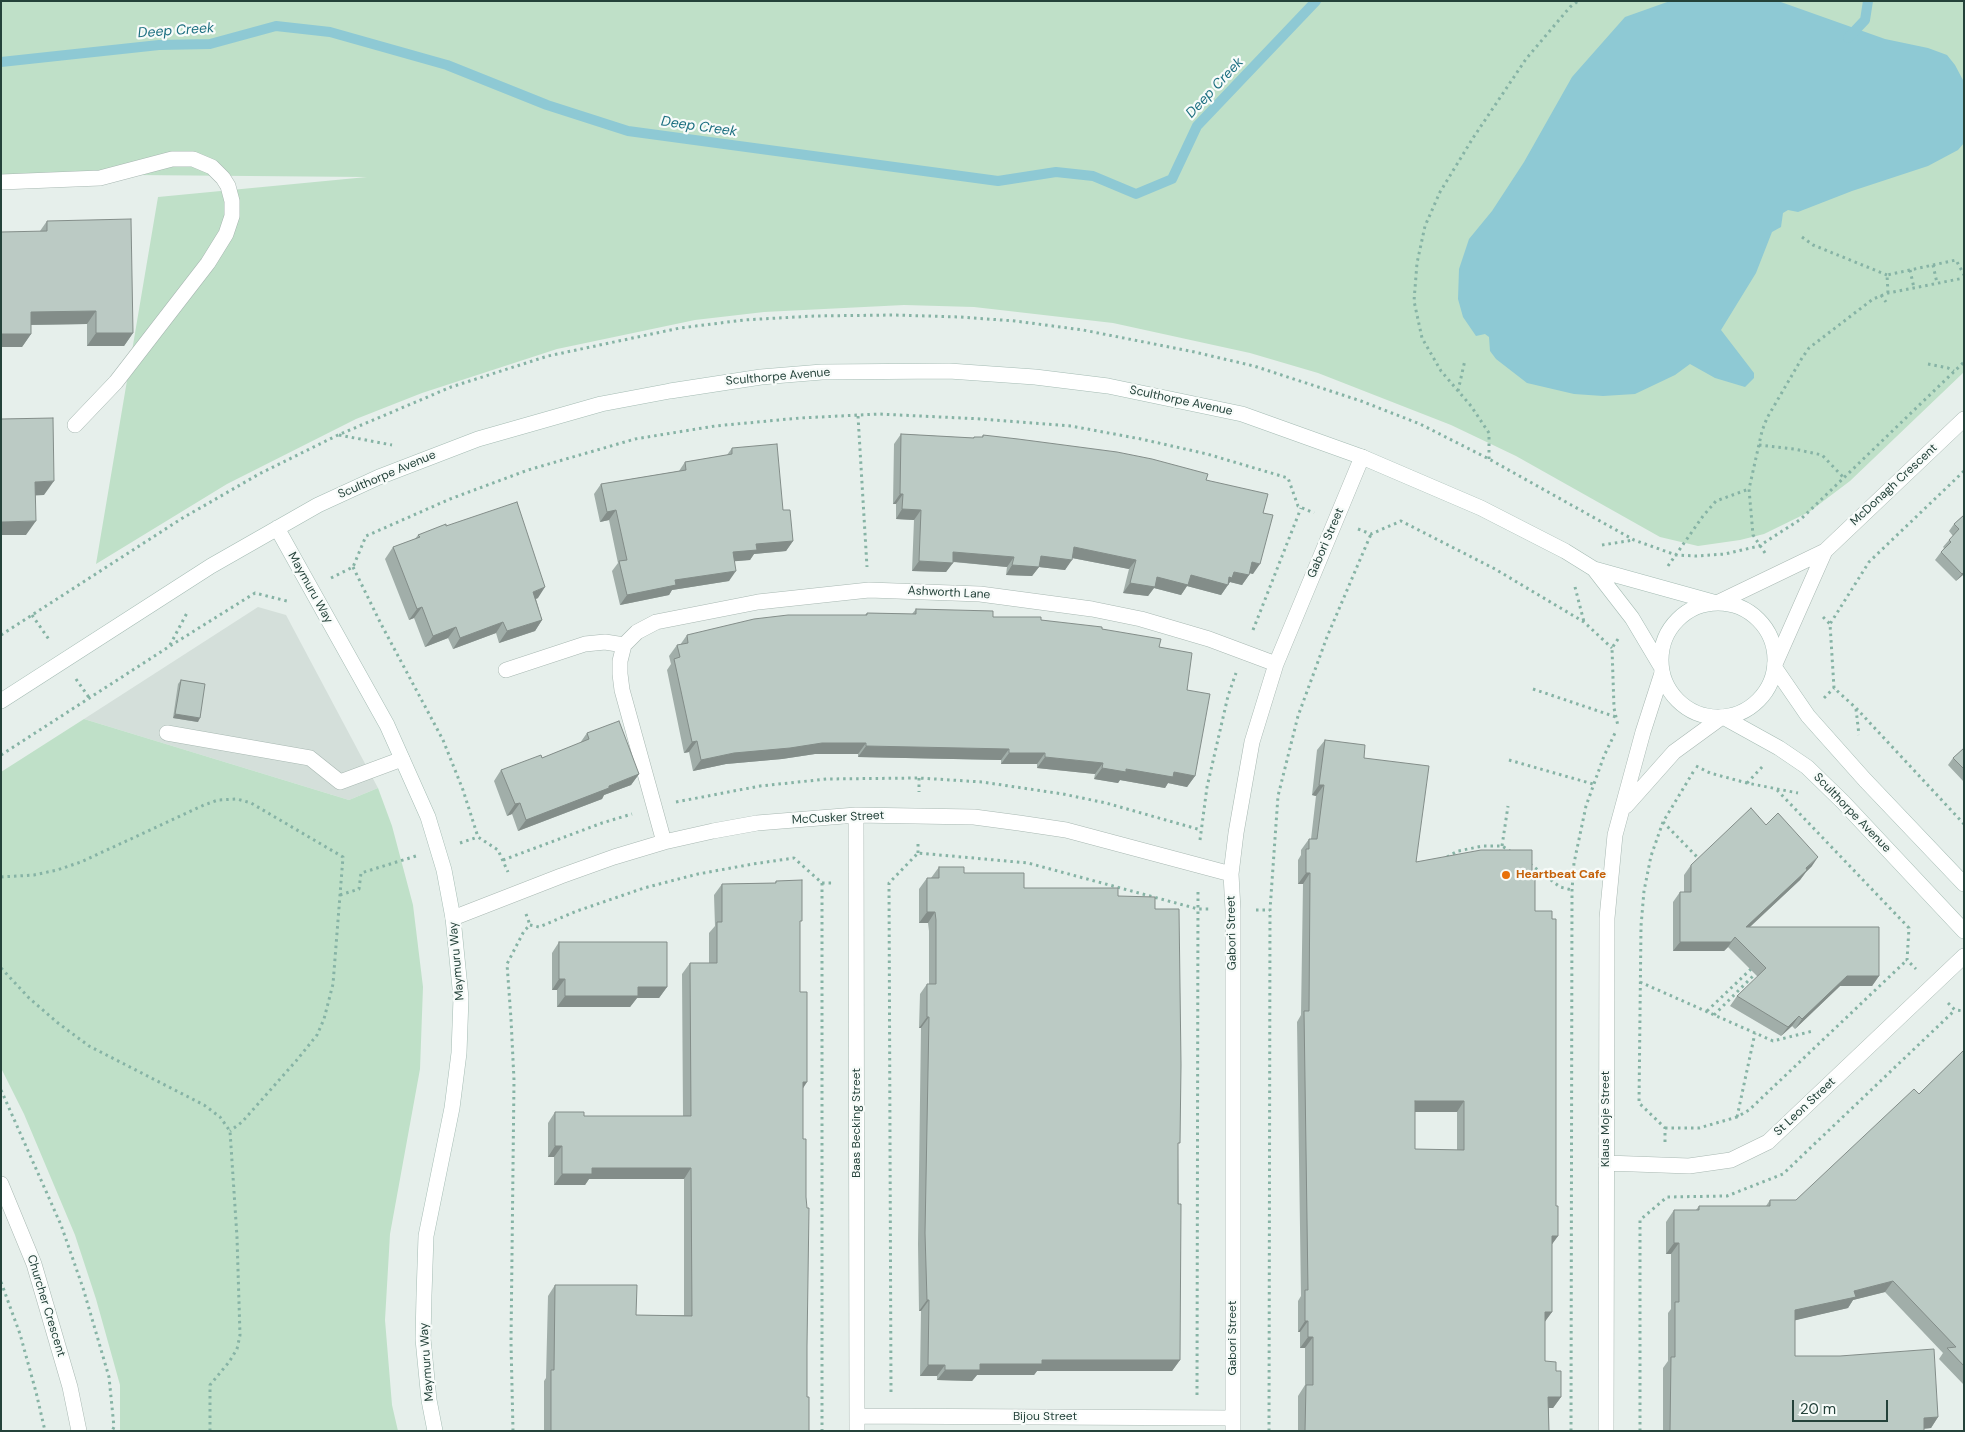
<!DOCTYPE html>
<html>
<head>
<meta charset="utf-8">
<style>
  body { margin:0 }
  #map { position:relative; width:1965px; height:1432px; overflow:hidden; background:#e6efeb; font-family:"DM Sans",sans-serif }
  canvas { display:block }
  .frame { position:absolute; inset:0; border:2px solid #24423a; pointer-events:none }
  .scale { position:absolute; left:1792px; top:1400px; width:96px; height:22px; box-sizing:border-box; border:2px solid #24423a; border-top:0; padding-left:6px; font-size:15px; line-height:18px; white-space:nowrap; color:#24423a; -webkit-text-stroke:4px #f7fbf9; paint-order:stroke }
</style>
</head>
<body>
<div id="map">
<canvas width="1965" height="1432"></canvas>
<div class="frame"></div>
<div class="scale">20 m</div>
</div>
<script>
const ctx = document.querySelector('canvas').getContext('2d');
ctx.lineJoin = 'round';
function fillPath(path, color) { ctx.fillStyle = color; ctx.fill(path, 'evenodd'); }
const poly = rows => new Path2D(rows.map(r => 'M' + r).join(''));
function trace(path, color, width, dash) { ctx.strokeStyle = color; ctx.lineWidth = width; ctx.lineCap = dash ? 'butt' : 'round'; ctx.setLineDash(dash || []); ctx.stroke(path); }
function label(font, color, halo, rows, align = 'center') {
  ctx.font = font + ' "DM Sans",sans-serif'; ctx.lineWidth = 4.5; ctx.setLineDash([]); ctx.textBaseline = 'middle'; ctx.strokeStyle = halo; ctx.fillStyle = color; for (const [text, x, y, turn = 0] of rows) {
    ctx.save(); ctx.translate(x, y); ctx.rotate((+turn || 0) * Math.PI / 180); ctx.textAlign = isNaN(turn) ? turn : align; if (halo) ctx.strokeText(text, 0, 0); ctx.fillText(text, 0, 0); ctx.restore();
  }
}
fillPath(poly([
  [258,607,286,615,378,788,349,800,84,719]
]), '#d4dfda');
fillPath(poly([
  [1,1,1964,1,1964,372,1850,481,1809,512,1764,534,1740,540,1698,546,1660,537,1516,456,1451,425,1318,373,1250,353,1113,323,974,307,904,305,764,312,695,320,557,349,422,393,356,419,227,484,96,564,158,197,367,177,133,175,1,177],
  [84,719,349,800,378,788,392,826,413,905,423,987,420,1069,390,1234,385,1320,392,1405,398,1431,120,1431,120,1385,96,1299,75,1235,24,1114,1,1068,1,772]
]), '#bfe0c8');
fillPath(poly([
  [1670,1,1778,1,1885,39,1928,48,1947,55,1955,65,1964,82,1964,143,1958,150,1928,166,1852,191,1798,212,1788,210,1783,213,1781,227,1772,232,1756,273,1721,330,1754,373,1754,378,1745,387,1715,378,1690,364,1675,375,1635,394,1603,396,1574,394,1527,383,1496,359,1490,351,1489,337,1485,334,1476,336,1463,317,1458,299,1459,269,1469,239,1492,211,1524,162,1572,77,1625,17]
]), '#8ec9d4');
trace(poly([
  [1848,38,1865,20,1868,1],
  [1,62,159,45,210,44,276,26,330,32,447,65,547,105,628,131,998,181,1056,172,1093,176,1136,194,1172,179,1197,126,1316,1]
]), '#8ec9d4', 10);
const lane = poly([
  [1,182,100,178,172,159,193,159,212,167,223,178,228,186,232,201,232,216,226,234,208,263,116,382,75,425],
  [167,733,310,758,340,782,402,759]
]);
const street = poly([
  [1719,602,1825,551,1964,419],
  [1775,664,1825,551],
  [506,670,585,644,605,642,624,645],
  [1626,806,1674,752,1722,717],
  [856,815,857,1431],
  [664,842,622,690,620,674,620,661,624,645,637,632,656,622,758,602,869,590,980,594,1092,609,1141,619,1209,639,1276,664],
  [453,918,561,876,614,857,664,842,713,831,757,823,856,815,974,817,1019,823,1066,830,1231,874],
  [1606,1163,1689,1166,1731,1160,1768,1142,1964,956],
  [1,1184,34,1264,70,1387,79,1431],
  [857,1416,1233,1418],
  [1233,1431,1233,910,1231,874,1236,833,1252,742,1276,664,1362,457],
  [1606,1431,1607,918,1615,835,1643,732,1662,673]
]);
const secondary = poly([
  [277,528,387,725,428,817,444,870,453,918,461,998,459,1053,452,1108,426,1236,424,1295,423,1339,429,1400,435,1431],
  [1594,569,1632,618,1660,665],
  '1661 660a57 57 0 1 1 114 0a57 57 0 1 1-114 0Z',
  [1775,668,1808,716,1865,780,1964,884],
  [1,701,211,566,318,505,379,477,478,439,601,404,670,391,761,377,822,372,949,371,1035,377,1108,386,1242,414,1362,457,1481,508,1565,551,1594,569,1713,602],
  [1723,717,1779,748,1807,767,1843,802,1964,931]
]);
trace(lane, '#a8b8b2', 16);
trace(street, '#a8b8b2', 16);
trace(secondary, '#a4bbb3', 16);
trace(poly([
  [1802,237,1813,245,1887,275],
  [1933,265,1937,283],
  [1910,270,1914,288],
  [1888,293,1887,275,1956,260,1964,275],
  [1881,295,1886,302],
  [1928,364,1948,368,1954,371],
  [1458,391,1465,360],
  [858,416,867,567],
  [339,435,392,445],
  [1759,445,1794,449,1822,455,1844,478],
  [1489,459,1489,433,1471,406,1441,371,1422,338,1414,301,1417,263,1425,226,1440,192,1473,138,1526,59,1570,7,1578,1],
  [1964,471,1869,562,1830,624,1834,688,1856,708,1964,824],
  [1358,529,1371,534,1401,521,1495,569,1584,622,1612,648],
  [1602,545,1634,540],
  [1765,553,1753,535,1749,489,1762,431,1767,418,1802,358,1809,348,1873,299,1888,293,1964,278],
  [1668,566,1703,516,1716,501,1749,489],
  [353,567,381,624,443,740,463,790,478,837,498,850,508,872],
  [331,578,353,567,366,536,450,499,528,470,635,439,715,426,800,418,879,414,982,419,1071,426,1141,439,1207,454,1288,478,1298,506,1314,513],
  [1575,587,1584,622],
  [32,615,50,641],
  [1823,617,1830,624],
  [1253,630,1301,508],
  [1,635,181,519,259,474,338,435,451,387,548,356,680,328,744,320,814,316,894,315,960,317,1015,321,1083,330,1190,351,1254,366,1361,401,1420,424,1489,459,1634,540,1676,555,1697,556,1725,554,1759,546,1801,519,1964,362],
  [1618,639,1612,648,1614,708,1618,726],
  [170,645,188,611],
  [76,679,90,699],
  [1533,689,1619,718],
  [1824,698,1834,688],
  [1856,709,1859,735],
  [1,755,170,646,255,593,287,601,290,600],
  [1509,760,1593,784],
  [1696,766,1710,773,1747,783,1798,793],
  [919,778,919,792],
  [1747,783,1763,766],
  [1777,790,1909,928,1907,960,1916,969],
  [676,802,760,786,827,779,919,778,982,782,1063,794,1106,803,1201,830],
  [1663,822,1701,861],
  [1200,840,1207,787,1228,696,1236,673],
  [460,843,478,837],
  [1502,846,1508,806],
  [918,853,918,841],
  [1447,857,1458,851,1483,846,1502,846,1510,851],
  [503,860,602,823,632,814],
  [1530,864,1560,887,1572,890],
  [1,877,34,875,57,870,81,862,204,805,218,800,237,799,251,803,343,857,333,984,324,1019,317,1035,296,1061,242,1122,230,1131],
  [822,883,822,1431],
  [340,895,359,889,361,873,416,856],
  [1256,910,1270,910],
  [526,914,530,925],
  [530,925,539,927,577,911,644,888,698,874,753,864,794,858,822,883,833,883],
  [1,968,29,998,58,1023,89,1046,204,1105,220,1117,230,1131,237,1237,240,1335,237,1349,229,1362,210,1385,210,1431],
  [1640,982,1773,1041,1813,1031],
  [1948,1003,1955,1010,1964,1011],
  [1707,1011,1753,967],
  [1714,1015,1758,971],
  [1,1090,61,1225,83,1288,109,1377,114,1427,112,1431],
  [1737,1117,1755,1033],
  [1665,1128,1699,1128,1737,1117,1749,1110,1907,960],
  [1665,1142,1665,1128,1639,1103,1641,926,1644,891,1651,856,1663,822,1695,769],
  [1,1282,20,1334,36,1392,45,1431],
  [891,1392,889,883,918,853,1028,863,1198,909,1210,909],
  [1197,1395,1198,889],
  [513,1431,511,1342,514,1080,511,1019,507,964,524,931,530,925],
  [1269,1431,1270,910,1278,796,1298,716,1327,637,1371,534],
  [1571,1431,1572,890,1574,863,1586,806,1604,756,1616,731],
  [1640,1431,1640,1220,1667,1197,1727,1196,1783,1174,1955,1010]
]), '#86b3a5', 3, [2.5, 4]);
trace(lane, '#fff', 15);
trace(street, '#fff', 15);
trace(secondary, '#fff', 15);
fillPath(poly([
  [47,221,133,333,124,346,87,346,87,324,31,325,31,334,22,347,40,231],
  [901,434,973,438,974,437,982,437,983,435,1206,480,1263,513,1253,574,1249,573,1249,575,1242,585,1230,582,1221,595,1187,586,1181,595,1154,588,1148,596,1123,593,1129,569,1072,558,1065,570,1039,567,1032,576,1006,575,1007,567,953,562,946,572,912,571,914,520,896,519,896,504,893,504,894,444],
  [732,448,783,510,793,541,786,551,754,554,750,560,734,561,729,581,672,590,669,595,620,605,612,571,618,563,609,520,600,522,594,494,601,484,679,471,685,462,727,455],
  [1964,515,1964,574,1956,581,1935,560,1944,548,1943,547,1949,540,1953,536,1949,531,1954,524],
  [446,526,538,598,536,599,542,620,535,631,499,643,496,633,453,649,448,638,425,647,414,618,409,620,385,559,393,547,415,539,418,535],
  [916,609,993,617,1041,620,1102,629,1159,647,1187,690,1195,776,1187,787,1168,783,1165,788,1120,780,1118,783,1094,779,1095,774,1037,768,1037,764,1001,764,1001,760,858,757,858,754,815,754,782,759,726,764,693,771,689,752,684,753,667,670,671,664,669,656,677,645,680,645,687,635,865,615,867,613,912,614],
  [181,680,198,722,173,718,178,684],
  [587,733,639,774,631,785,604,795,602,799,518,831,512,814,507,816,494,781,501,770,542,758,580,743],
  [1325,740,1364,758,1416,862,1532,875,1558,1236,1552,1244,1552,1312,1545,1321,1545,1361,1556,1371,1561,1397,1553,1408,1549,1408,1549,1431,1298,1431,1298,1396,1305,1385,1305,1348,1300,1348,1300,1332,1298,1332,1298,1301,1301,1296,1297,1022,1301,1015,1303,884,1298,884,1298,860,1301,855,1301,850,1309,839,1311,839,1316,796,1312,795,1317,750],
  [1415,1112,1457,1112,1457,1150,1415,1149],
  [1964,748,1964,782,1948,765,1953,758],
  [1766,825,1812,866,1806,872,1800,880,1750,927,1879,976,1872,986,1840,986,1795,1029,1792,1026,1781,1036,1730,1006,1737,996,1758,977,1728,947,1724,951,1673,951,1673,902,1680,892,1684,892,1684,875,1691,865],
  [939,867,1024,888,1118,896,1155,909,1178,1146,1180,1360,1172,1371,1037,1371,1034,1375,977,1375,972,1381,937,1380,937,1376,920,1376,921,1311,919,1311,918,1244,921,1028,919,1028,920,994,927,984,929,984,929,931,928,923,919,923,919,889,927,878,931,878],
  [776,881,800,924,800,992,803,1089,803,1139,807,1346,807,1397,809,1431,544,1431,544,1381,546,1378,548,1296,555,1285,636,1315,684,1315,684,1179,589,1179,585,1185,554,1185,554,1157,548,1157,548,1123,555,1112,584,1116,683,1116,682,974,690,963,709,963,709,933,715,926,714,895,722,884,775,883],
  [559,942,667,987,659,998,637,998,630,1007,557,1007,557,990,552,990,552,953],
  [1964,1050,1964,1385,1939,1359,1943,1353,1885,1292,1853,1300,1848,1308,1795,1320,1795,1356,1938,1417,1931,1428,1924,1429,1924,1431,1663,1431,1663,1368,1668,1361,1668,1313,1671,1309,1671,1254,1666,1254,1666,1222,1674,1210,1696,1210,1699,1206,1766,1206,1770,1200,1796,1200,1919,1094]
]), '#a1aea9');
fillPath(poly([
  [96,311,87,324,22,325,31,312],
  [96,333,133,333,124,346,87,346],
  [1,334,31,334,22,347,1,347],
  [54,481,44,495,26,496,35,482],
  [900,494,903,494,896,504,893,504],
  [902,509,921,510,914,520,896,519],
  [616,510,609,520,600,522,607,512],
  [36,521,26,535,1,535,1,522],
  [793,541,786,551,754,554,750,560,726,562,733,552,756,544],
  [1074,547,1136,560,1129,569,1067,557],
  [953,552,1014,557,1007,567,946,561],
  [1041,556,1072,560,1065,570,1039,567,1032,576,1006,575,1012,565],
  [919,561,953,563,946,572,912,571],
  [1252,562,1260,564,1253,574,1245,572],
  [736,571,729,581,672,590,669,595,620,605,627,595,675,580],
  [1234,572,1249,575,1242,585,1230,582,1221,595,1187,586,1181,595,1154,588,1148,596,1123,593,1130,583,1157,577,1191,575],
  [1964,572,1964,574,1956,581,1962,574],
  [545,587,538,598,525,603,533,592],
  [422,607,414,618,409,620,417,609],
  [542,620,535,631,499,643,507,631],
  [503,622,496,633,453,649,460,638],
  [456,627,448,638,425,647,433,636],
  [175,714,200,718,198,722,173,718],
  [697,741,689,752,684,753,692,742],
  [822,743,866,743,858,754,815,754,782,759,726,764,693,771,701,760,734,753],
  [866,746,1009,749,1001,760,858,757],
  [1009,753,1045,753,1037,764,1001,764],
  [1045,757,1103,763,1095,774,1037,768],
  [1102,768,1174,772,1195,776,1187,787,1168,783,1165,788,1120,780,1118,783,1094,779],
  [639,774,631,785,604,795,602,799,518,831,526,820],
  [1319,785,1324,785,1316,796,1312,795],
  [520,803,512,814,507,816,515,804],
  [1818,857,1812,866,1806,872,1800,880,1739,937,1746,927],
  [1306,873,1310,873,1303,884,1298,884],
  [927,912,935,912,928,923,919,923],
  [1735,937,1728,947,1724,951,1673,951,1680,942],
  [1847,976,1879,976,1872,986,1840,986,1795,1029,1802,1019],
  [559,979,565,979,557,990,552,990],
  [638,987,667,987,659,998,637,998,630,1007,557,1007,565,996],
  [1799,1016,1792,1026,1781,1036,1788,1027],
  [927,1017,929,1017,921,1028,919,1028],
  [803,1082,807,1082,800,1093],
  [1415,1101,1464,1101,1457,1112,1407,1112],
  [555,1146,562,1146,554,1157,548,1157],
  [592,1168,691,1168,684,1179,589,1179,585,1185,554,1185,562,1174],
  [1552,1236,1558,1236,1550,1247],
  [1674,1243,1679,1243,1671,1254,1666,1254],
  [1893,1281,1885,1292,1853,1300,1848,1308,1788,1322,1795,1310,1854,1291],
  [927,1300,929,1300,921,1311,919,1311],
  [1545,1312,1552,1312,1544,1323],
  [1305,1321,1308,1321,1300,1332,1298,1332],
  [1308,1337,1313,1337,1305,1348,1300,1348],
  [1042,1360,1180,1360,1172,1371,1037,1371,1034,1375,977,1375,972,1381,937,1380,945,1370,980,1364],
  [928,1365,945,1365,937,1376,920,1376],
  [1548,1397,1561,1397,1553,1408,1541,1408],
  [1938,1417,1931,1428,1916,1429,1924,1418]
]), '#838d89');
const building = poly([
  [131,219,133,333,96,333,96,311,31,312,31,334,1,334,1,232,47,231,47,221,131,219],
  [53,418,54,481,35,482,36,521,1,522,1,419,53,418],
  [901,434,974,438,974,437,983,437,983,435,1018,439,1117,452,1152,459,1208,474,1206,480,1268,494,1263,513,1273,515,1260,564,1252,562,1249,575,1234,572,1232,578,1229,577,1228,585,1191,575,1188,585,1157,577,1155,587,1130,583,1136,560,1074,547,1072,560,1041,556,1039,567,1012,565,1014,557,953,552,953,563,919,561,921,510,902,509,903,494,900,494,901,434],
  [777,444,783,510,790,510,793,541,756,544,757,550,733,552,736,571,675,580,676,585,627,595,619,561,627,560,616,510,607,512,601,484,686,470,685,462,732,454,732,448,777,444],
  [517,502,545,587,533,592,542,620,507,631,503,622,460,638,456,627,433,636,422,607,417,609,393,547,420,537,418,535,446,524,446,526,517,502],
  [1964,515,1964,572,1962,574,1941,552,1951,542,1949,540,1959,529,1954,524,1964,515],
  [916,609,993,611,993,617,1041,617,1041,620,1102,627,1102,629,1161,639,1159,647,1192,653,1187,690,1210,694,1195,776,1174,772,1173,777,1126,769,1126,772,1102,768,1103,763,1045,757,1045,753,1009,753,1009,749,866,746,866,743,822,743,790,748,734,753,701,760,697,741,692,742,674,659,680,657,677,645,688,643,687,635,754,619,788,615,867,615,867,613,916,614,916,609],
  [181,680,205,684,200,718,175,714,181,680],
  [619,721,639,774,609,786,609,788,526,820,520,803,515,804,501,770,541,755,542,758,589,739,587,733,619,721],
  [1325,740,1365,745,1364,758,1429,766,1416,862,1481,850,1532,850,1532,875,1535,875,1535,911,1552,911,1552,919,1556,919,1556,1206,1558,1206,1558,1236,1552,1236,1552,1312,1545,1312,1545,1361,1556,1362,1556,1371,1561,1371,1561,1397,1548,1397,1549,1431,1305,1431,1306,1385,1313,1385,1313,1337,1308,1337,1308,1321,1305,1321,1305,1290,1308,1290,1304,1011,1309,1011,1310,873,1306,873,1306,849,1309,849,1309,839,1317,839,1324,785,1319,785,1325,740],
  [1415,1101,1464,1101,1464,1150,1415,1149,1415,1101],
  [1964,748,1964,769,1953,758,1964,748],
  [1751,808,1766,825,1778,813,1818,857,1806,868,1807,870,1746,927,1879,927,1879,976,1847,976,1802,1019,1799,1016,1788,1027,1737,996,1766,968,1735,937,1731,942,1680,942,1680,892,1691,892,1691,865,1751,808],
  [939,867,964,867,964,873,1024,873,1024,888,1118,888,1118,896,1155,897,1155,909,1179,909,1181,1065,1180,1143,1178,1143,1178,1204,1181,1204,1180,1360,1042,1360,1042,1364,980,1364,980,1370,945,1370,945,1365,928,1365,929,1300,927,1300,925,1233,929,1017,927,1017,927,984,936,984,936,920,935,912,927,912,927,878,939,878,939,867],
  [802,880,802,921,800,921,800,992,807,992,807,1082,803,1082,803,1139,806,1139,806,1197,807,1208,809,1208,807,1346,807,1397,809,1397,809,1431,551,1431,551,1370,554,1370,555,1285,637,1285,636,1315,692,1316,691,1168,592,1168,592,1174,562,1174,562,1146,555,1146,555,1112,584,1112,584,1116,691,1116,690,963,717,963,717,922,722,922,722,884,776,883,776,881,802,880],
  [559,942,667,942,667,987,638,987,638,996,565,996,565,979,559,979,559,942],
  [1964,1050,1964,1366,1947,1348,1956,1347,1893,1281,1854,1291,1856,1297,1795,1310,1795,1356,1840,1356,1934,1349,1938,1417,1924,1418,1924,1431,1670,1431,1671,1357,1675,1357,1675,1302,1679,1302,1679,1243,1674,1243,1674,1210,1699,1210,1699,1206,1770,1206,1770,1200,1796,1200,1914,1089,1919,1094,1964,1050]
]);
fillPath(building, '#bbcac4');
trace(building, '#838d89', 1);
for (const [x, y, r, color] of [
  [1506,875,5,"#e8710a"]
]) { const dot = new Path2D(); dot.arc(x, y, r, 0, 2 * Math.PI); ctx.fillStyle = color; ctx.fill(dot); trace(dot, '#f7fbf9', 2); }
label('12px', '#24423a', '#f7fbf9', [
  ["Sculthorpe Avenue",778,377,-5],
  ["Sculthorpe Avenue",1181,401,12],
  ["Sculthorpe Avenue",387,475,-23],
  ["McDonagh Crescent",1894,485,-43],
  ["Gabori Street",1326,543,-67],
  ["Maymuru Way",310,588,61],
  ["Ashworth Lane",949,593,3],
  ["Sculthorpe Avenue",1852,813,46],
  ["McCusker Street",838,818,-3],
  ["Gabori Street",1232,933,-91],
  ["Maymuru Way",457,961,-95],
  ["St Leon Street",1805,1107,-43],
  ["Klaus Moje Street",1606,1119,-90],
  ["Baas Becking Street",857,1123,-90],
  ["Churcher Crescent",46,1306,73],
  ["Gabori Street",1233,1338,-90],
  ["Maymuru Way",427,1362,-94],
  ["Bijou Street",1045,1417]
]);
label('bold 12px', '#c56008', '#f7fbf9', [
  ["Heartbeat Cafe",1516,875]
], 'left');
label('italic 14px', '#1c6f80', '#f7fbf9', [
  ["Deep Creek",176,31,-4],
  ["Deep Creek",1215,88,-47],
  ["Deep Creek",699,127,8]
]);
</script>
</body>
</html>
